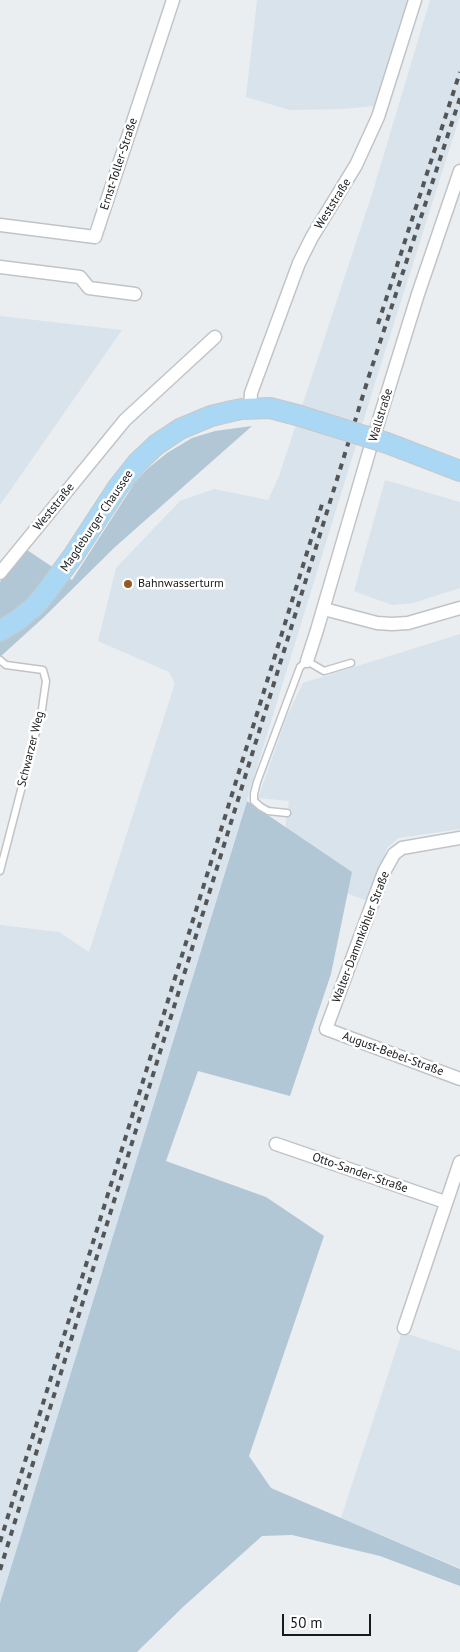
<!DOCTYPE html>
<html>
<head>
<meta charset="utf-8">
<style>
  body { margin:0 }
  #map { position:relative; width:460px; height:1652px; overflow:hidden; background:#eaeef1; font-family:"PT Sans",sans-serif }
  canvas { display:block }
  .scale { position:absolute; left:282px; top:1614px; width:89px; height:22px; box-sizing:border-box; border:2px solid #18191a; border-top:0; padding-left:6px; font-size:15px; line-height:18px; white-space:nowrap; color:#18191a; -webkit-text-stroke:4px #fff; paint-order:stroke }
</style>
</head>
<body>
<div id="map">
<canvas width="460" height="1652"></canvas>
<div class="scale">50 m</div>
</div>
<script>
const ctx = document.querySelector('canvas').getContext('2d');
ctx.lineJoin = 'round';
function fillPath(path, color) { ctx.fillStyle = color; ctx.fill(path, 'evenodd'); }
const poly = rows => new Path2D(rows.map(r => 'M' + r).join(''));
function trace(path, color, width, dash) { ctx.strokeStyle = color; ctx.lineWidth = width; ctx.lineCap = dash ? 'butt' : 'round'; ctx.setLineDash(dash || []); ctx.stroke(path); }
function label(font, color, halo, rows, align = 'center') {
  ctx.font = font + ' "PT Sans",sans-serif'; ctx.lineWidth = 5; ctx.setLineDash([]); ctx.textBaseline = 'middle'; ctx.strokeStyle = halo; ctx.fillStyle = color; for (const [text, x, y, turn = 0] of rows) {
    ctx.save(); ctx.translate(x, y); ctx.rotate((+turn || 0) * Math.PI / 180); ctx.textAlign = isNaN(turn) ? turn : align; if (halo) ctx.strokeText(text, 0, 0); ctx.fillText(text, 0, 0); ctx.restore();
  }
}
fillPath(poly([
  [257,0,408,0,375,106,341,109,290,110,246,97],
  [430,0,460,0,460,116,376,380,0,1603,0,925,59,932,89,952,175,683,169,672,98,641,116,568,180,501,214,489,268,500,279,476,372,194],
  [0,316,122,330,0,505],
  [385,480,460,502,460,588,413,603,392,605,354,591],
  [460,634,460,829,398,838,387,848,369,901,337,890,282,848,289,801,258,798,287,716,303,683],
  [402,1332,460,1351,460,1568,341,1518]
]), '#d9e3eb');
fillPath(poly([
  [252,426,115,547,43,618,0,657,0,582,27,550,72,580,134,484,146,470,167,453,192,438,215,431],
  [247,801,352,872,331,974,290,1096,198,1071,166,1161,266,1197,324,1236,249,1456,271,1488,460,1569,460,1586,380,1556,292,1535,262,1536,183,1607,137,1652,0,1652,0,1603]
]), '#b1c7d6');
const lane = poly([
  [0,660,6,665,43,670,46,681,42,709,0,871],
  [287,813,268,811,261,807,254,801,254,794,257,782,300,667,307,661,324,671,351,663]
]);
const street = poly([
  [0,225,95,237,173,0],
  [0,267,80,277,89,288,135,294],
  [250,408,251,393,299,263,312,237,356,165,378,117,415,0],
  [0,573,125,420,215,337],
  [324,609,377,623,392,624,408,623,460,608],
  [307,661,317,630,369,452,418,294,460,171],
  [460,838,402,848,394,854,384,872,326,1029,460,1079],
  [276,1144,445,1202],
  [404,1328,460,1162]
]);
const primary = poly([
  [387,443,460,471],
  [0,631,18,620,35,606,45,594,73,556,118,487,137,463,156,445,180,429,211,416,232,411,242,409,270,408,297,415]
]);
trace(lane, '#c1c4c7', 9);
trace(street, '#c1c4c7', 15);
trace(primary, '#c8c8c8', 22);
trace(lane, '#fff', 6);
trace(street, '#fff', 12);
trace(primary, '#a9d7f4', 20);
trace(poly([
  [378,324,460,72],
  [0,1542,323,501],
  [0,1570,368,379,460,98]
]), '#545557', 4, [6, 6]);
const primaryBridge = poly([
  [297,415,387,443]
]);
trace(primaryBridge, '#c8c8c8', 22, []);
trace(primaryBridge, '#a9d7f4', 20);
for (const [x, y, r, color] of [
  [128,584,5,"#985921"]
]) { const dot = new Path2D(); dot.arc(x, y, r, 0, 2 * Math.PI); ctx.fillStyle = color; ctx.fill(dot); trace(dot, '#fff', 2); }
label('12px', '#18191a', '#fff', [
  ["Ernst-Toller-Straße",119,164,-72],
  ["Weststraße",333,204,-58],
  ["Wallstraße",381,415,-73],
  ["Weststraße",54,507,-51],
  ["Magdeburger Chaussee",97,521,-56],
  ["Schwarzer Weg",31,749,-76],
  ["Walter-Dammköhler Straße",361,937,-69],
  ["August-Bebel-Straße",393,1054,20],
  ["Otto-Sander-Straße",360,1173,19]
]);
label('12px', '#18191a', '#fff', [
  ["Bahnwasserturm",138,584]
], 'left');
</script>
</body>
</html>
